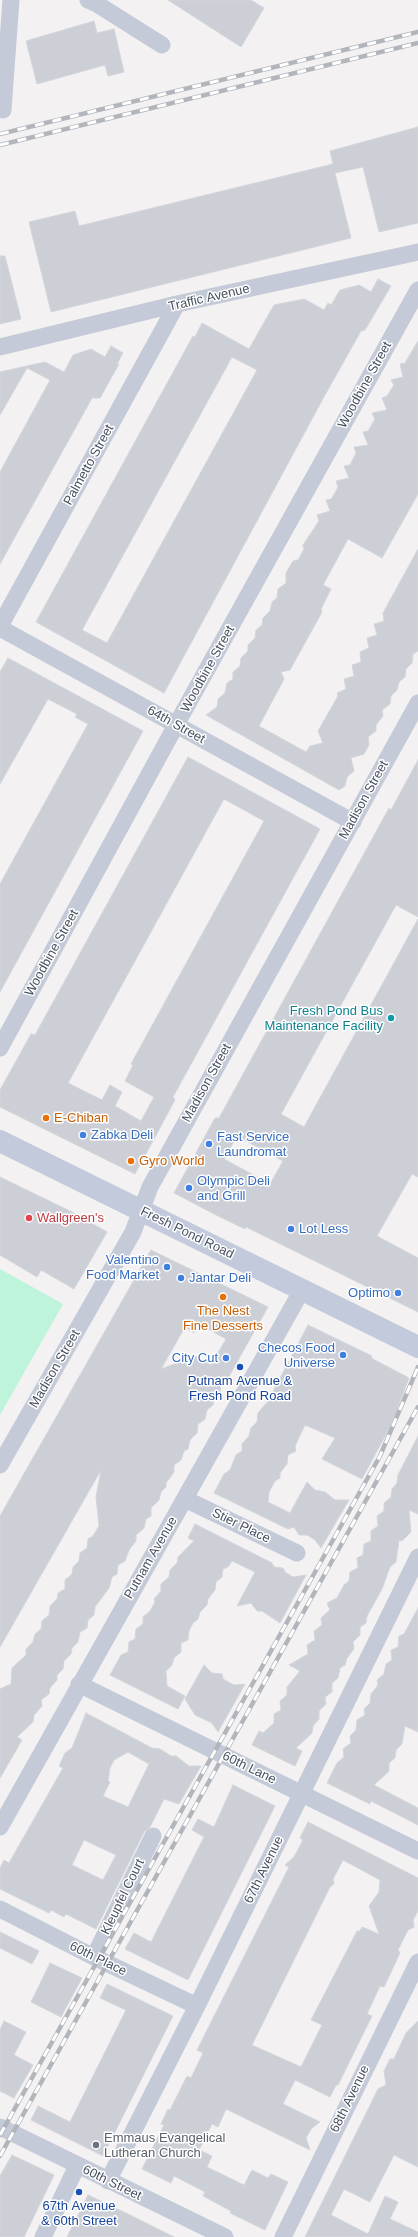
<!DOCTYPE html>
<html>
<head>
<meta charset="utf-8">
<style>
  body { margin:0 }
  canvas { display:block; background:#f3f1f1 }
</style>
</head>
<body>
<canvas width="418" height="2237"></canvas>
<script>
const ctx = document.querySelector('canvas').getContext('2d');
ctx.lineJoin = 'round';
function fillPath(path, color) { ctx.fillStyle = color; ctx.fill(path, 'evenodd'); }
const poly = rows => new Path2D(rows.map(r => 'M' + r).join(''));
function trace(path, color, width, dash) { ctx.strokeStyle = color; ctx.lineWidth = width; ctx.lineCap = dash ? 'butt' : 'round'; ctx.setLineDash(dash || []); ctx.stroke(path); }
function label(font, color, halo, rows, align = 'center') {
  ctx.font = font + ' Arial,sans-serif'; ctx.lineWidth = 3; ctx.setLineDash([]); ctx.textBaseline = 'middle'; ctx.strokeStyle = halo; ctx.fillStyle = color; for (const [text, x, y, turn = 0] of rows) {
    ctx.save(); ctx.translate(x, y); ctx.rotate((+turn || 0) * Math.PI / 180); ctx.textAlign = isNaN(turn) ? turn : align; if (halo) ctx.strokeText(text, 0, 0); ctx.fillText(text, 0, 0); ctx.restore();
  }
}
fillPath(poly([
  [0,1269,63,1304,0,1415]
]), '#bdf4db');
const building = poly([
  [168,0,251,0,264,8,241,47,168,0],
  [94,21,97,33,114,29,124,72,108,76,105,65,37,84,26,41,94,21],
  [418,127,418,223,379,232,363,167,335,173,351,238,51,312,29,222,75,211,79,226,333,164,330,151,418,127],
  [0,256,5,256,21,319,0,324,0,256],
  [378,279,391,286,365,330,361,331,325,395,164,693,36,622,193,336,195,337,202,323,249,349,274,305,304,299,324,310,328,303,331,305,340,290,359,285,371,292,378,279],
  [232,357,257,370,107,643,82,630,232,357],
  [418,341,418,494,382,558,348,539,323,585,331,589,321,609,322,612,290,670,281,672,284,679,259,726,306,752,310,746,323,743,318,731,338,696,337,693,346,689,344,679,354,676,352,665,361,662,360,652,369,648,367,638,377,635,374,624,384,621,383,613,418,549,418,651,413,654,412,663,406,669,405,677,399,682,397,690,391,696,390,704,382,710,383,716,376,725,376,731,368,737,369,745,364,754,351,758,354,771,347,777,345,786,339,790,206,715,217,707,218,699,225,693,227,683,233,679,233,672,240,666,241,658,248,651,248,645,255,638,256,630,262,625,263,618,270,611,272,602,277,598,278,589,286,583,286,573,293,561,298,560,304,549,303,545,319,521,317,515,330,511,326,500,331,499,335,493,338,487,336,481,349,478,344,466,350,465,356,453,354,447,368,445,363,432,368,431,375,419,372,413,387,410,382,398,387,396,394,385,391,380,403,377,400,364,405,363,418,341],
  [111,346,123,353,117,364,119,364,100,398,92,398,0,564,0,472,50,380,27,368,0,415,0,372,45,362,64,372,73,355,91,349,105,357,111,346],
  [8,658,143,731,0,992,0,884,88,724,75,717,77,714,48,699,0,784,0,672,8,658],
  [188,757,320,829,173,1097,175,1100,135,1174,0,1107,0,1090,31,1034,35,1035,188,757],
  [224,799,264,821,131,1064,133,1065,125,1081,154,1097,141,1121,115,1106,122,1092,110,1085,102,1100,68,1083,224,799],
  [418,760,418,917,396,905,281,1114,304,1127,418,919,418,1177,412,1174,377,1236,418,1258,418,1312,246,1227,245,1229,218,1216,174,1193,215,1118,219,1118,389,808,391,810,418,760],
  [237,1136,283,1161,270,1184,224,1159,237,1136],
  [0,1177,72,1212,107,1232,74,1289,41,1270,37,1277,0,1255,0,1177],
  [151,1250,268,1307,227,1380,221,1385,220,1394,214,1397,213,1405,207,1410,205,1419,198,1424,197,1433,190,1440,188,1449,184,1451,181,1460,174,1465,174,1472,166,1483,166,1487,161,1492,159,1500,151,1508,151,1516,146,1519,144,1528,136,1535,136,1541,129,1550,125,1561,118,1565,117,1574,112,1577,109,1588,95,1607,94,1615,88,1620,87,1628,80,1632,78,1642,72,1648,71,1654,64,1661,63,1669,57,1675,57,1680,50,1688,49,1694,41,1700,42,1706,34,1715,33,1722,17,1737,22,1740,0,1778,0,1689,11,1684,12,1668,26,1655,26,1649,33,1642,35,1634,41,1629,42,1621,49,1615,50,1606,57,1599,58,1593,65,1589,65,1580,72,1574,73,1567,79,1561,80,1553,87,1548,88,1539,93,1536,99,1526,96,1497,101,1470,0,1647,0,1516,151,1250],
  [199,1324,226,1339,211,1365,196,1356,161,1369,185,1327,194,1333,199,1324],
  [308,1325,372,1356,371,1358,409,1378,391,1425,362,1479,322,1459,335,1438,305,1425,295,1446,296,1451,288,1455,287,1464,280,1473,280,1478,275,1481,269,1492,268,1502,290,1513,307,1482,315,1490,325,1492,335,1500,349,1500,321,1548,315,1540,307,1535,299,1535,294,1527,288,1529,214,1493,224,1474,230,1470,236,1455,242,1451,242,1444,249,1436,251,1428,257,1422,258,1413,268,1401,308,1325],
  [418,1436,418,1514,409,1510,411,1532,402,1541,399,1540,396,1562,390,1567,382,1589,367,1616,366,1623,360,1627,360,1635,353,1642,354,1649,347,1658,345,1665,340,1668,338,1678,332,1683,332,1692,325,1697,326,1704,319,1711,319,1719,313,1726,312,1733,296,1748,302,1751,295,1766,252,1745,259,1731,263,1733,274,1723,274,1714,281,1710,280,1701,287,1695,287,1687,300,1671,289,1665,308,1654,307,1645,315,1640,314,1631,322,1625,321,1618,330,1610,327,1603,337,1598,344,1585,349,1581,350,1572,358,1568,357,1558,363,1555,364,1544,371,1541,371,1531,378,1526,377,1516,384,1511,384,1503,391,1497,392,1489,397,1483,398,1475,418,1436],
  [195,1524,272,1563,274,1567,283,1568,285,1572,293,1577,306,1575,280,1623,262,1611,257,1611,251,1603,237,1606,255,1572,232,1561,228,1567,223,1569,222,1577,216,1582,215,1590,208,1599,207,1605,200,1612,198,1619,193,1623,189,1631,188,1640,181,1643,181,1652,174,1658,172,1665,166,1671,167,1686,185,1696,178,1709,110,1675,121,1655,128,1652,129,1642,135,1639,136,1629,143,1624,143,1617,150,1611,155,1602,154,1599,161,1591,161,1584,169,1577,170,1570,177,1563,178,1557,194,1541,188,1538,195,1524],
  [418,1608,418,1732,405,1726,402,1744,396,1750,395,1758,389,1763,389,1771,374,1785,418,1808,418,1825,371,1801,370,1804,327,1783,337,1763,344,1757,343,1749,351,1743,350,1736,356,1730,357,1720,365,1715,364,1709,370,1703,371,1694,378,1685,377,1680,384,1674,386,1664,392,1660,391,1650,398,1647,399,1636,404,1634,418,1608],
  [204,1665,212,1673,222,1674,223,1679,234,1685,245,1684,218,1732,212,1723,195,1715,185,1699,204,1665],
  [86,1713,152,1748,160,1749,171,1756,176,1756,189,1766,201,1766,179,1804,164,1799,150,1827,144,1832,96,1929,66,1914,64,1917,51,1910,49,1913,0,1889,0,1868,4,1860,9,1863,63,1768,59,1766,65,1753,72,1748,86,1713],
  [128,1752,149,1764,128,1807,103,1796,110,1782,108,1781,110,1768,114,1760,128,1752],
  [84,1840,116,1855,103,1880,72,1865,84,1840],
  [233,1785,275,1806,188,1980,125,1949,134,1933,151,1942,204,1837,192,1830,198,1819,214,1827,233,1785],
  [308,1822,418,1878,418,1911,413,1920,414,1927,408,1930,398,1950,400,1953,384,1987,380,1986,367,2014,372,2016,338,2085,336,2085,330,2097,295,2080,283,2104,320,2122,311,2129,306,2138,310,2150,226,2109,218,2127,212,2124,199,2150,212,2156,207,2167,244,2185,252,2170,268,2178,271,2174,288,2182,265,2230,230,2213,231,2211,203,2196,205,2192,174,2176,171,2183,142,2169,164,2125,161,2124,168,2109,170,2110,187,2076,191,2078,203,2053,197,2050,289,1867,285,1865,294,1857,303,1840,300,1838,308,1822],
  [343,1860,380,1880,379,1892,369,1906,379,1934,362,1927,360,1931,357,1931,311,2020,322,2025,301,2067,252,2045,330,1887,334,1884,333,1879,343,1860],
  [0,1932,39,1951,32,1964,0,1948,0,1932],
  [50,1963,82,1978,61,2017,31,2002,50,1963],
  [107,1984,173,2016,103,2156,31,2120,38,2106,70,2122,126,2010,100,1998,107,1984],
  [4,2021,26,2032,14,2055,33,2065,14,2098,0,2091,0,2030,4,2021],
  [418,2021,418,2167,394,2155,370,2202,344,2189,331,2215,368,2234,385,2196,398,2202,390,2219,418,2232,418,2237,305,2237,378,2089,386,2085,384,2071,390,2059,394,2059,406,2033,418,2021],
  [12,2155,54,2175,24,2237,0,2237,0,2176,12,2155],
  [88,2195,128,2214,174,2237,67,2237,88,2195]
]);
fillPath(building, '#cdcfd6');
trace(building, '#d4d6dd', 1);
trace(poly([
  [88,0,97,4,162,45],
  [3,110,11,0],
  [0,347,177,304,418,252],
  [0,626,177,304],
  [0,628,353,822],
  [0,1048,176,725,418,290],
  [0,1465,133,1232,150,1187,418,703],
  [185,1499,297,1553],
  [79,1684,418,1851],
  [0,1827,302,1290],
  [0,1909,94,1957,197,2006],
  [94,1957,153,1836],
  [0,2127,225,2237],
  [108,2181,197,2006,418,1557],
  [43,2237,77,2166],
  [283,2237,418,1962]
]), '#c4cad7', 17);
trace(poly([
  [0,1141,418,1347]
]), '#c2cadb', 22);
const rail = poly([
  [0,134,418,32],
  [0,145,418,43],
  [0,2135,380,1456,418,1367],
  [0,2156,418,1407]
]);
trace(rail, '#b2b5bc', 4.5);
trace(rail, '#fff', 3, [9]);
for (const [x, y, r, color] of [
  [391,1018,4,"#0f9aa8"],
  [46,1118,4,"#e8710a"],
  [83,1135,4,"#3f7fe0"],
  [209,1144,4,"#3f7fe0"],
  [131,1161,4,"#e8710a"],
  [189,1188,4,"#3f7fe0"],
  [29,1218,4,"#e0444e"],
  [291,1229,4,"#3f7fe0"],
  [167,1267,4,"#3f7fe0"],
  [181,1278,4,"#3f7fe0"],
  [398,1293,4,"#3f7fe0"],
  [223,1297,4,"#e8710a"],
  [343,1355,4,"#3f7fe0"],
  [226,1358,4,"#3f7fe0"],
  [240,1367,4,"#1a4fb4"],
  [96,2145,4,"#6b7280"],
  [79,2192,4,"#1a4fb4"]
]) { const dot = new Path2D(); dot.arc(x, y, r, 0, 2 * Math.PI); ctx.fillStyle = color; ctx.fill(dot); trace(dot, '#fff', 1.5); }
label('13px', '#475060', '#fff', [
  ["Traffic Avenue",209,298,-13],
  ["Woodbine Street",365,385,-61],
  ["Palmetto Street",89,465,-61],
  ["Woodbine Street",208,669,-61],
  ["64th Street",176,725,29],
  ["Madison Street",364,800,-61],
  ["Woodbine Street",52,953,-61],
  ["Madison Street",207,1083,-61],
  ["Fresh Pond Road",187,1233,26],
  ["Madison Street",55,1369,-60],
  ["Stier Place",241,1526,26],
  ["Putnam Avenue",151,1558,-60],
  ["60th Lane",249,1768,26],
  ["67th Avenue",264,1870,-64],
  ["Kleupfel Court",123,1897,-64],
  ["60th Place",98,1959,26],
  ["68th Avenue",350,2099,-64],
  ["60th Street",112,2183,26]
]);
label('13px', '#0d838f', '#fff', [
  ["Fresh Pond Bus",383,1011],
  ["Maintenance Facility",383,1026]
], 'right');
label('13px', '#c56008', '#fff', [
  ["E-Chiban",54,1118],
  ["Gyro World",139,1161],
  ["The Nest",223,1311,"center"],
  ["Fine Desserts",223,1326,"center"]
], 'left');
label('13px', '#366cbe', '#fff', [
  ["Zabka Deli",91,1135],
  ["Fast Service",217,1137],
  ["Laundromat",217,1152],
  ["Olympic Deli",197,1181],
  ["and Grill",197,1196],
  ["Lot Less",299,1229],
  ["Valentino",159,1260,"right"],
  ["Food Market",159,1275,"right"],
  ["Jantar Deli",189,1278],
  ["Optimo",390,1293,"right"],
  ["Checos Food",335,1348,"right"],
  ["Universe",335,1363,"right"],
  ["City Cut",218,1358,"right"]
], 'left');
label('13px', '#be3a42', '#fff', [
  ["Wallgreen's",37,1218]
], 'left');
label('13px', '#164399', '#fff', [
  ["Putnam Avenue &",240,1381],
  ["Fresh Pond Road",240,1396],
  ["67th Avenue",79,2206],
  ["& 60th Street",79,2221]
]);
label('13px', '#5b616d', '#fff', [
  ["Emmaus Evangelical",104,2138],
  ["Lutheran Church",104,2153]
], 'left');
</script>
</body>
</html>
